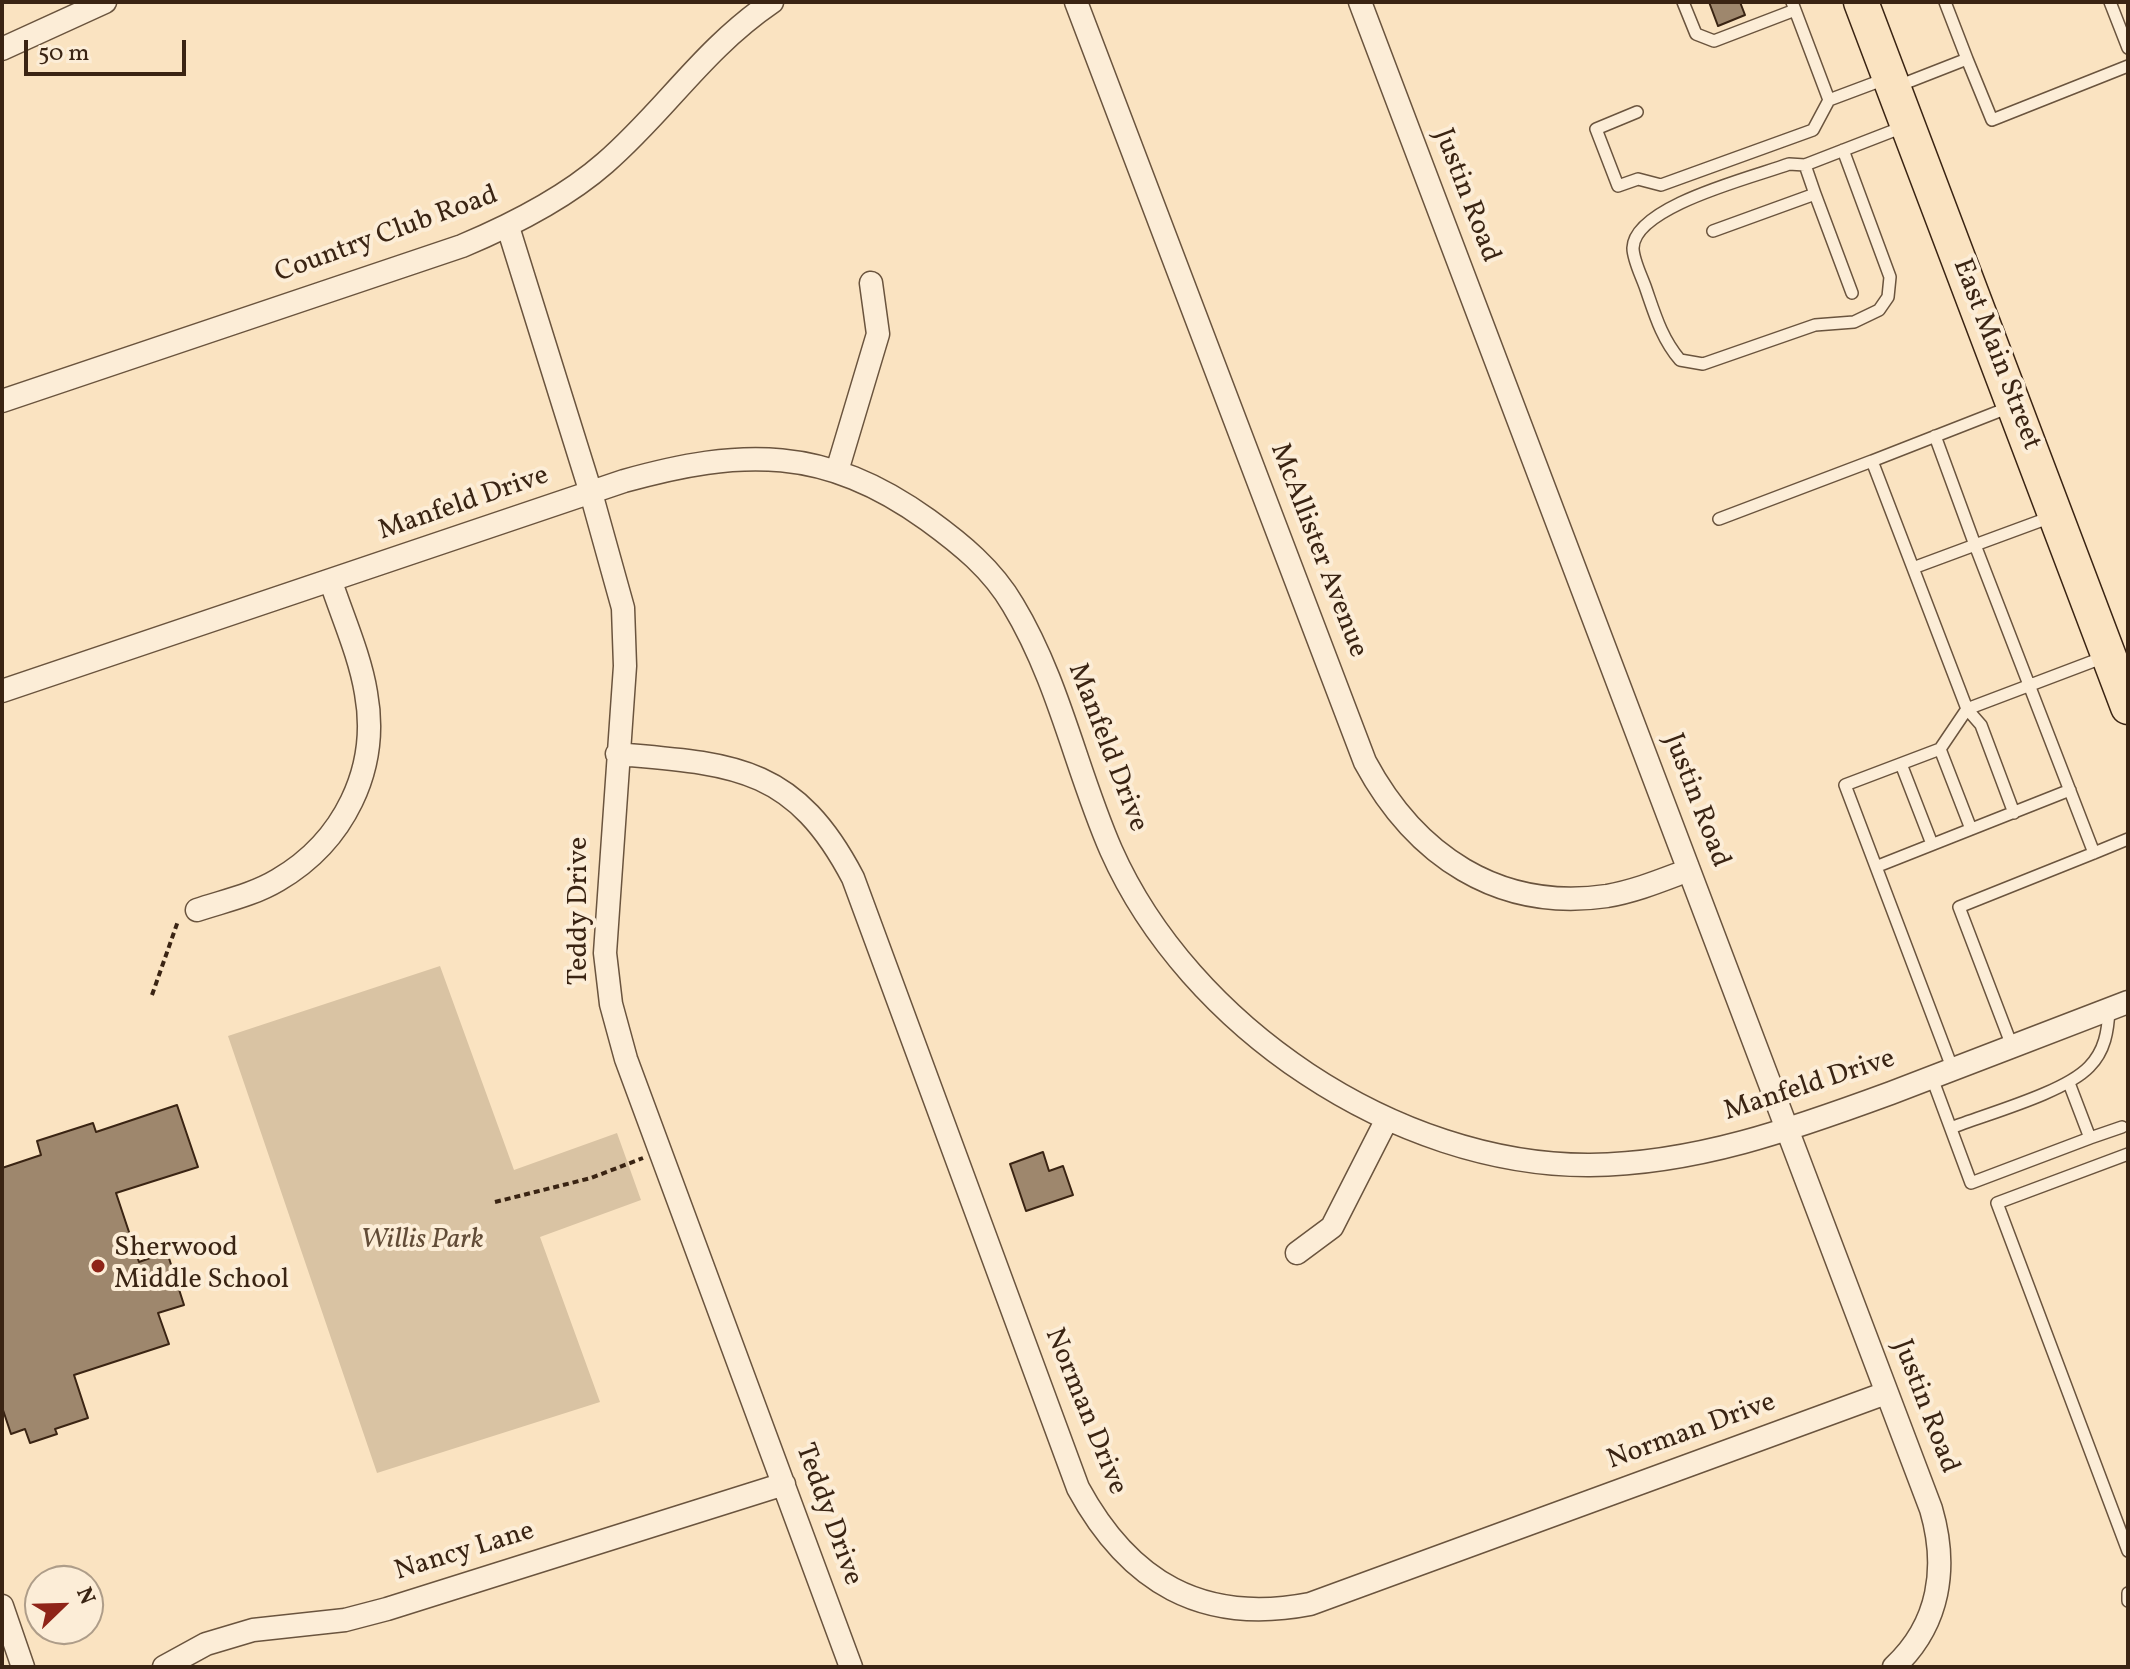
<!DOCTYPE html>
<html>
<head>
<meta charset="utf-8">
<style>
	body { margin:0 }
	#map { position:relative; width:2130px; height:1669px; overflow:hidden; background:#fae3c1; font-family:Vollkorn,serif }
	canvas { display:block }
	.frame { position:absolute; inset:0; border:4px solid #3a2413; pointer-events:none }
	.north { position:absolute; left:24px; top:1565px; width:80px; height:80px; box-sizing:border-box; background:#fcedd7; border:2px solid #ae9d89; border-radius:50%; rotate:67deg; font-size:22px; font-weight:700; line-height:32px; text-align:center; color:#3a2413 }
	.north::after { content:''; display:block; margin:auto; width:28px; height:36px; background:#8f2418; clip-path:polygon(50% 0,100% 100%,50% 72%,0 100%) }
	.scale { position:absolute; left:24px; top:40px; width:162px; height:36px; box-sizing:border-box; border:4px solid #3a2413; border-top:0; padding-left:10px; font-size:24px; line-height:28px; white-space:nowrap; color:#3a2413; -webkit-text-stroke:6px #fcedd7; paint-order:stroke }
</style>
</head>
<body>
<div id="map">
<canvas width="2130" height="1669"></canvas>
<div class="frame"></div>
<div class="north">N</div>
<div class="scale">50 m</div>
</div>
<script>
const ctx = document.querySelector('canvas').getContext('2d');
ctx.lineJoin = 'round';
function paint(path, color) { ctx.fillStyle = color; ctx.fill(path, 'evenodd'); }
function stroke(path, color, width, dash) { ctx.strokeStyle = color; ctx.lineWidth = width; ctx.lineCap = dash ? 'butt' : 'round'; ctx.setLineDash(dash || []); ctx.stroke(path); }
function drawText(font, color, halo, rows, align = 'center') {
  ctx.font = font + ' Vollkorn,serif'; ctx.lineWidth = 8; ctx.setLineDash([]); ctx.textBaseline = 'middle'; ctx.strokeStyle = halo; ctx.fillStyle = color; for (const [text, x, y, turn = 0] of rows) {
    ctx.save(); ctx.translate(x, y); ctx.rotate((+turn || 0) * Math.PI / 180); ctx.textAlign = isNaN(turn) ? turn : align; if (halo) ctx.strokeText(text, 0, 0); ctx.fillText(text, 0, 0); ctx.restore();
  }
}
paint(new Path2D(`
	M 440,966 L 514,1170 L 617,1133 L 641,1200 L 540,1237 L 600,1402 L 377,1473 L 228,1036 Z`), '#d9c3a3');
const building = new Path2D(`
	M 1709,2 L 1740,2 L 1745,15 L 1718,26 Z
	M 177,1105 L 198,1167 L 116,1193 L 139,1262 L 167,1252 L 184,1305 L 158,1313 L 169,1344 L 74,1375 L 88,1418 L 55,1429 L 57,1434 L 30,1443 L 25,1429 L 11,1434 L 2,1407 L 2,1168 L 41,1155 L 37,1141 L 93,1123 L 96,1132 Z
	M 1043,1152 L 1049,1171 L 1063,1166 L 1073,1195 L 1026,1211 L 1010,1164 Z`);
paint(building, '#9e876d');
stroke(building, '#3a2413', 2);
const lane = new Path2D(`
	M 1683,2 L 1696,34 L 1714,41 L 1795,10
	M 1792,2 L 1829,100 L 1885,79
	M 2110,2 L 2128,48
	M 1967,59 L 1992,120 L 2128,66
	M 1898,86 L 1967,59 L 1945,2
	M 1637,112 L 1596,129 L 1618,186 L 1638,179 L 1661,185 L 1813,130 L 1829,100
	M 1805,165 L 1789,164 C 1754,177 1634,206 1633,248 C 1633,260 1642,277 1646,289 C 1655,315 1662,339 1680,360 L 1703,364 L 1815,325 L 1854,322 L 1879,310 L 1888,297 L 1890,277 L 1843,150
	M 1815,194 L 1852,293
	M 1713,231 L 1815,194 L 1805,165 L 1903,127
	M 2010,407 L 1872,461 L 1967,709 L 2107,656
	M 2051,517 L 1975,545 L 2094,853 L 2128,839
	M 1719,519 L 1872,461
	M 1913,568 L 1975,545 L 1935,436
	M 1940,749 L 1971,829
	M 1901,764 L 1932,844
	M 1878,866 L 2070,790
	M 2012,1046 L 1959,907 L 2094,853
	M 1953,1070 L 1845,785 L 1940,749 L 1967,709 L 1981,725 L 2014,813
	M 1932,1078 L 1971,1183 L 2090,1138 L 2069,1083
	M 1951,1128 C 1986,1114 2064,1093 2089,1067 C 2105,1051 2108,1031 2109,1009
	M 2090,1138 L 2122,1127
	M 2128,1154 L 1997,1203 L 2128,1551
	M 2128,1593 L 2128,1601`);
const street = new Path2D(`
	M 1076,2 L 1365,762 C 1415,855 1498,912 1607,896 C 1636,891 1662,880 1689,870
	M 1360,2 L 1931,1509 C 1948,1567 1940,1624 1894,1667
	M 2,49 L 105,2
	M 508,227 L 591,493 L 623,608 L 625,666 L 605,953 L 611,1004 L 626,1059 L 851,1667
	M 2,401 L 462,246 C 512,225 564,199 605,163 C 666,110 702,50 772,2
	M 837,471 L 878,334 L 871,283
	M 2,691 L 624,481 C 742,448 825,446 928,520 C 961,544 992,569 1013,605 C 1059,681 1076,770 1111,850 C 1189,1026 1396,1166 1590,1165 C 1695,1164 1793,1129 1891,1093 C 1970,1063 2049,1032 2128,1002
	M 617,754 C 732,764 794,765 853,878 L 1078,1488 C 1129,1582 1202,1625 1310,1604 L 1886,1393
	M 197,910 C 224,901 253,895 278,880 C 343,842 380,770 366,693 C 360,656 343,618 331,582
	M 1297,1253 L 1332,1227 L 1386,1121
	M 2,1606 L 23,1667
	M 164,1667 L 206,1644 L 253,1630 L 345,1620 L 387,1609 L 784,1484`);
const primary = new Path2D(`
	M 1861,2 L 2128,707`);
stroke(lane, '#6a543e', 14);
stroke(street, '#6a543e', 25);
stroke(primary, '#3a2413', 37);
stroke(new Path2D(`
	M 152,995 L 178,921
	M 495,1202 L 591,1178 L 643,1158`), '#3a2413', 4, [6, 4]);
stroke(lane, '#fcedd7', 11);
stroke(street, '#fcedd7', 22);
stroke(primary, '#fae3c1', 34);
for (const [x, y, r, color] of [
	[98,1266,8,"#8f2418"]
]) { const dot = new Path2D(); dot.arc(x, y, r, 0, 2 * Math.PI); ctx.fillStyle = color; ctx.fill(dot); stroke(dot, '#fcedd7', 3); }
drawText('28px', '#3a2413', '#fcedd7', [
	["Justin Road",1465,196,69],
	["Country Club Road",387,236,-20],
	["East Main Street",1995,355,69],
	["Manfeld Drive",464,505,-19],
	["McAllister Avenue",1317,551,69],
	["Manfeld Drive",1106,748,69],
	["Justin Road",1695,801,69],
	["Teddy Drive",581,911,-90],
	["Manfeld Drive",1810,1087,-18],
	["Justin Road",1924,1407,69],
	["Norman Drive",1084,1412,68],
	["Norman Drive",1692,1433,-20],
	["Teddy Drive",827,1515,70],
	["Nancy Lane",465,1553,-17]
]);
drawText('italic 28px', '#624c37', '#fcedd7', [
	["Willis Park",422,1242]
]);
drawText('28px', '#3a2413', '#fcedd7', [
	["Sherwood",114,1250],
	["Middle School",114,1282]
], 'left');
</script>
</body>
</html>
